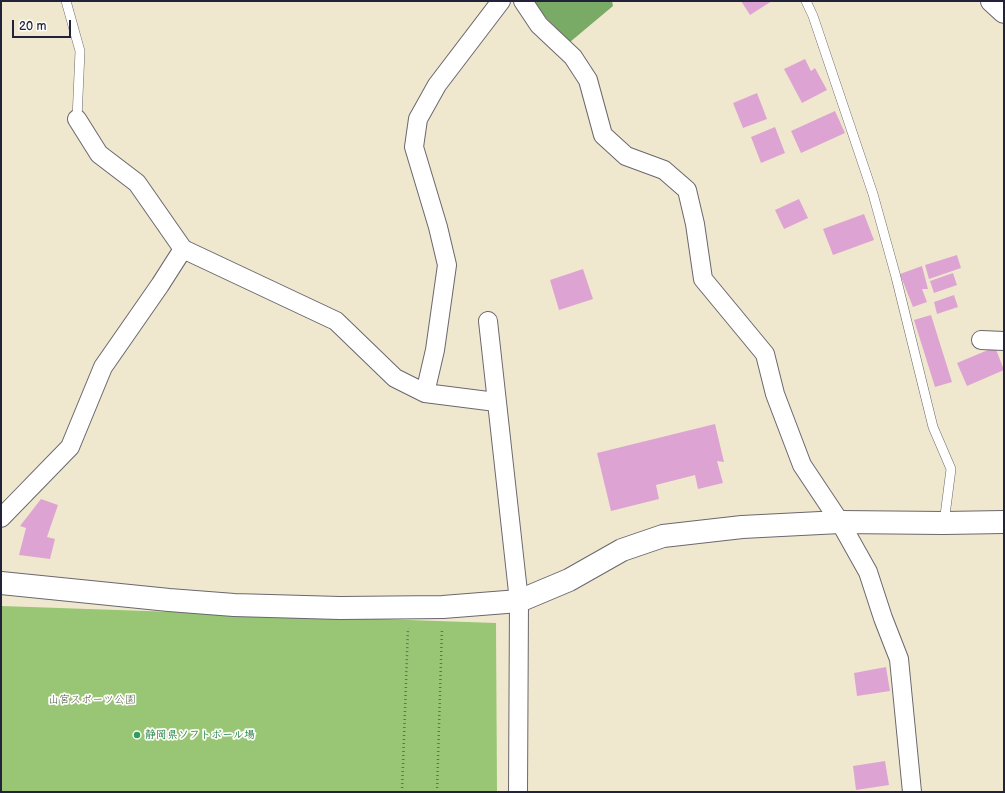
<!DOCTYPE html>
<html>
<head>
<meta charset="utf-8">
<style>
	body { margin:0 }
	#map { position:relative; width:1005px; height:793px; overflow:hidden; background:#f0e8ce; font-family:"Balsamiq Sans",sans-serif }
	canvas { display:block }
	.frame { position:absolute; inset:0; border:2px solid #22223b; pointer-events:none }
	.scale { position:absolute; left:12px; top:20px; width:59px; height:18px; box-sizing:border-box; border:2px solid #22223b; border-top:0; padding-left:5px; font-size:12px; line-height:14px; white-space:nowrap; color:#22223b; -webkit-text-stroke:3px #fdfcf7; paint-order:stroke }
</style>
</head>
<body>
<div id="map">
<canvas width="1005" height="793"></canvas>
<div class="frame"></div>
<div class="scale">20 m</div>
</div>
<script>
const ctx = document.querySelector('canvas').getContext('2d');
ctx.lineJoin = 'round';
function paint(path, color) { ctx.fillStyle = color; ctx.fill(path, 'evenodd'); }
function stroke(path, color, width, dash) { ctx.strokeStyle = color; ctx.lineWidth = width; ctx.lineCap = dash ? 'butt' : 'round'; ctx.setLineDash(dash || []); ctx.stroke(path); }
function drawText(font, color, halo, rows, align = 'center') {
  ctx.font = font + ' "Balsamiq Sans","Klee One",sans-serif'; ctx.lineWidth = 3.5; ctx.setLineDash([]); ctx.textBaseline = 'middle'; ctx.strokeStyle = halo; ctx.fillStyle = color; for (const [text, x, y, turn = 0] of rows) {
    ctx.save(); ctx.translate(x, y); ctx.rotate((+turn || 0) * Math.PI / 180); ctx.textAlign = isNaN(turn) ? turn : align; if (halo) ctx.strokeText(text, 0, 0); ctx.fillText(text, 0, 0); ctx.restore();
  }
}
paint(new Path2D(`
	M 1,606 L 496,623 L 497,792 L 1,792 Z`), '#98c675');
paint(new Path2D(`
	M 533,1 L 612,1 L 613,6 L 570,42 L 544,16 Z`), '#7aab66');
paint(new Path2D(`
	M 741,1 L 772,1 L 750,15 Z
	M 805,59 L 811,71 L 815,68 L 827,90 L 802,103 L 784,69 Z
	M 757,93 L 767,119 L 743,128 L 733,103 Z
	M 835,111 L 845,133 L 801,153 L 791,131 Z
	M 775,127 L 785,153 L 761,163 L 751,137 Z
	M 799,199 L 808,218 L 784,229 L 775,210 Z
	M 864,214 L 874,240 L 833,255 L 823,229 Z
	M 957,255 L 961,268 L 929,279 L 925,265 Z
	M 922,266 L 928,289 L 922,289 L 927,302 L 913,307 L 900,274 Z
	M 583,269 L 593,299 L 559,310 L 550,280 Z
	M 953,273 L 957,285 L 934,293 L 930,281 Z
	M 954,295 L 958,307 L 937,314 L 934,302 Z
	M 931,315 L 952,382 L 935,387 L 914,320 Z
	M 995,347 L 1004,370 L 967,386 L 957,363 Z
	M 715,424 L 724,462 L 717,461 L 723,483 L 698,489 L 695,475 L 656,485 L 659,499 L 611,511 L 597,453 Z
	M 41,499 L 58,505 L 47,537 L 55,539 L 50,559 L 19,555 L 26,528 L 20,526 Z
	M 886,667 L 890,691 L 857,696 L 854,673 Z
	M 885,761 L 889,785 L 856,790 L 853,766 Z`), '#dda4d3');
const service = new Path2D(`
	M 66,1 L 80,51 L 77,119
	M 806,1 L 813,16 L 873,194 L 896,277 L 933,427 L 951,469 L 944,523`);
const minor = new Path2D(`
	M 523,1 L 539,25 L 573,57 L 588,80 L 603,135 L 626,156 L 664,170 L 687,190 L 695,224 L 703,279 L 765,354 L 775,394 L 802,465 L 840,522 L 868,572 L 883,618 L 899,659 L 912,792
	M 77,119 L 99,154 L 137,183 L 183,249
	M 488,321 L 519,601 L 518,792
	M 981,340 L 1004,341
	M 425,393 L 435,350 L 447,265 L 438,227 L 414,147 L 418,119 L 437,85 L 501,1
	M 1,518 L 70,447 L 103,367 L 160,285 L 183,249 L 336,321 L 395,378 L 425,393 L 496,402`);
const tertiary = new Path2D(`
	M 992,1 L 1004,12
	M 1,583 L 169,600 L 234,605 L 340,608 L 443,607 L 519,601 L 569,580 L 622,550 L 663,536 L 742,527 L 840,522 L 944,523 L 1004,522`);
stroke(service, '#6a676e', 10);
stroke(minor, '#6a676e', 20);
stroke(tertiary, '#6a676e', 24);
stroke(new Path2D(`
	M 402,792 L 408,628
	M 437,792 L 442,628`), '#6a676e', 2.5, [1, 3]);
stroke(service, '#fff', 9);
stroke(minor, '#fff', 18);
stroke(tertiary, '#fff', 22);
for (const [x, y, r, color] of [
	[137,735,4,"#2e9e5b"]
]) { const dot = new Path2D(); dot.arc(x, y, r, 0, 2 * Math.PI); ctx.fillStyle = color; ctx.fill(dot); stroke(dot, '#fdfcf7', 1.5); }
drawText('11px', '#4b5b4f', '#fdfcf7', [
	["山宮スポーツ公園",92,700]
]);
drawText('bold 11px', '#27864d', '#fdfcf7', [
	["静岡県ソフトボール場",145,735]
], 'left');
</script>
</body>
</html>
